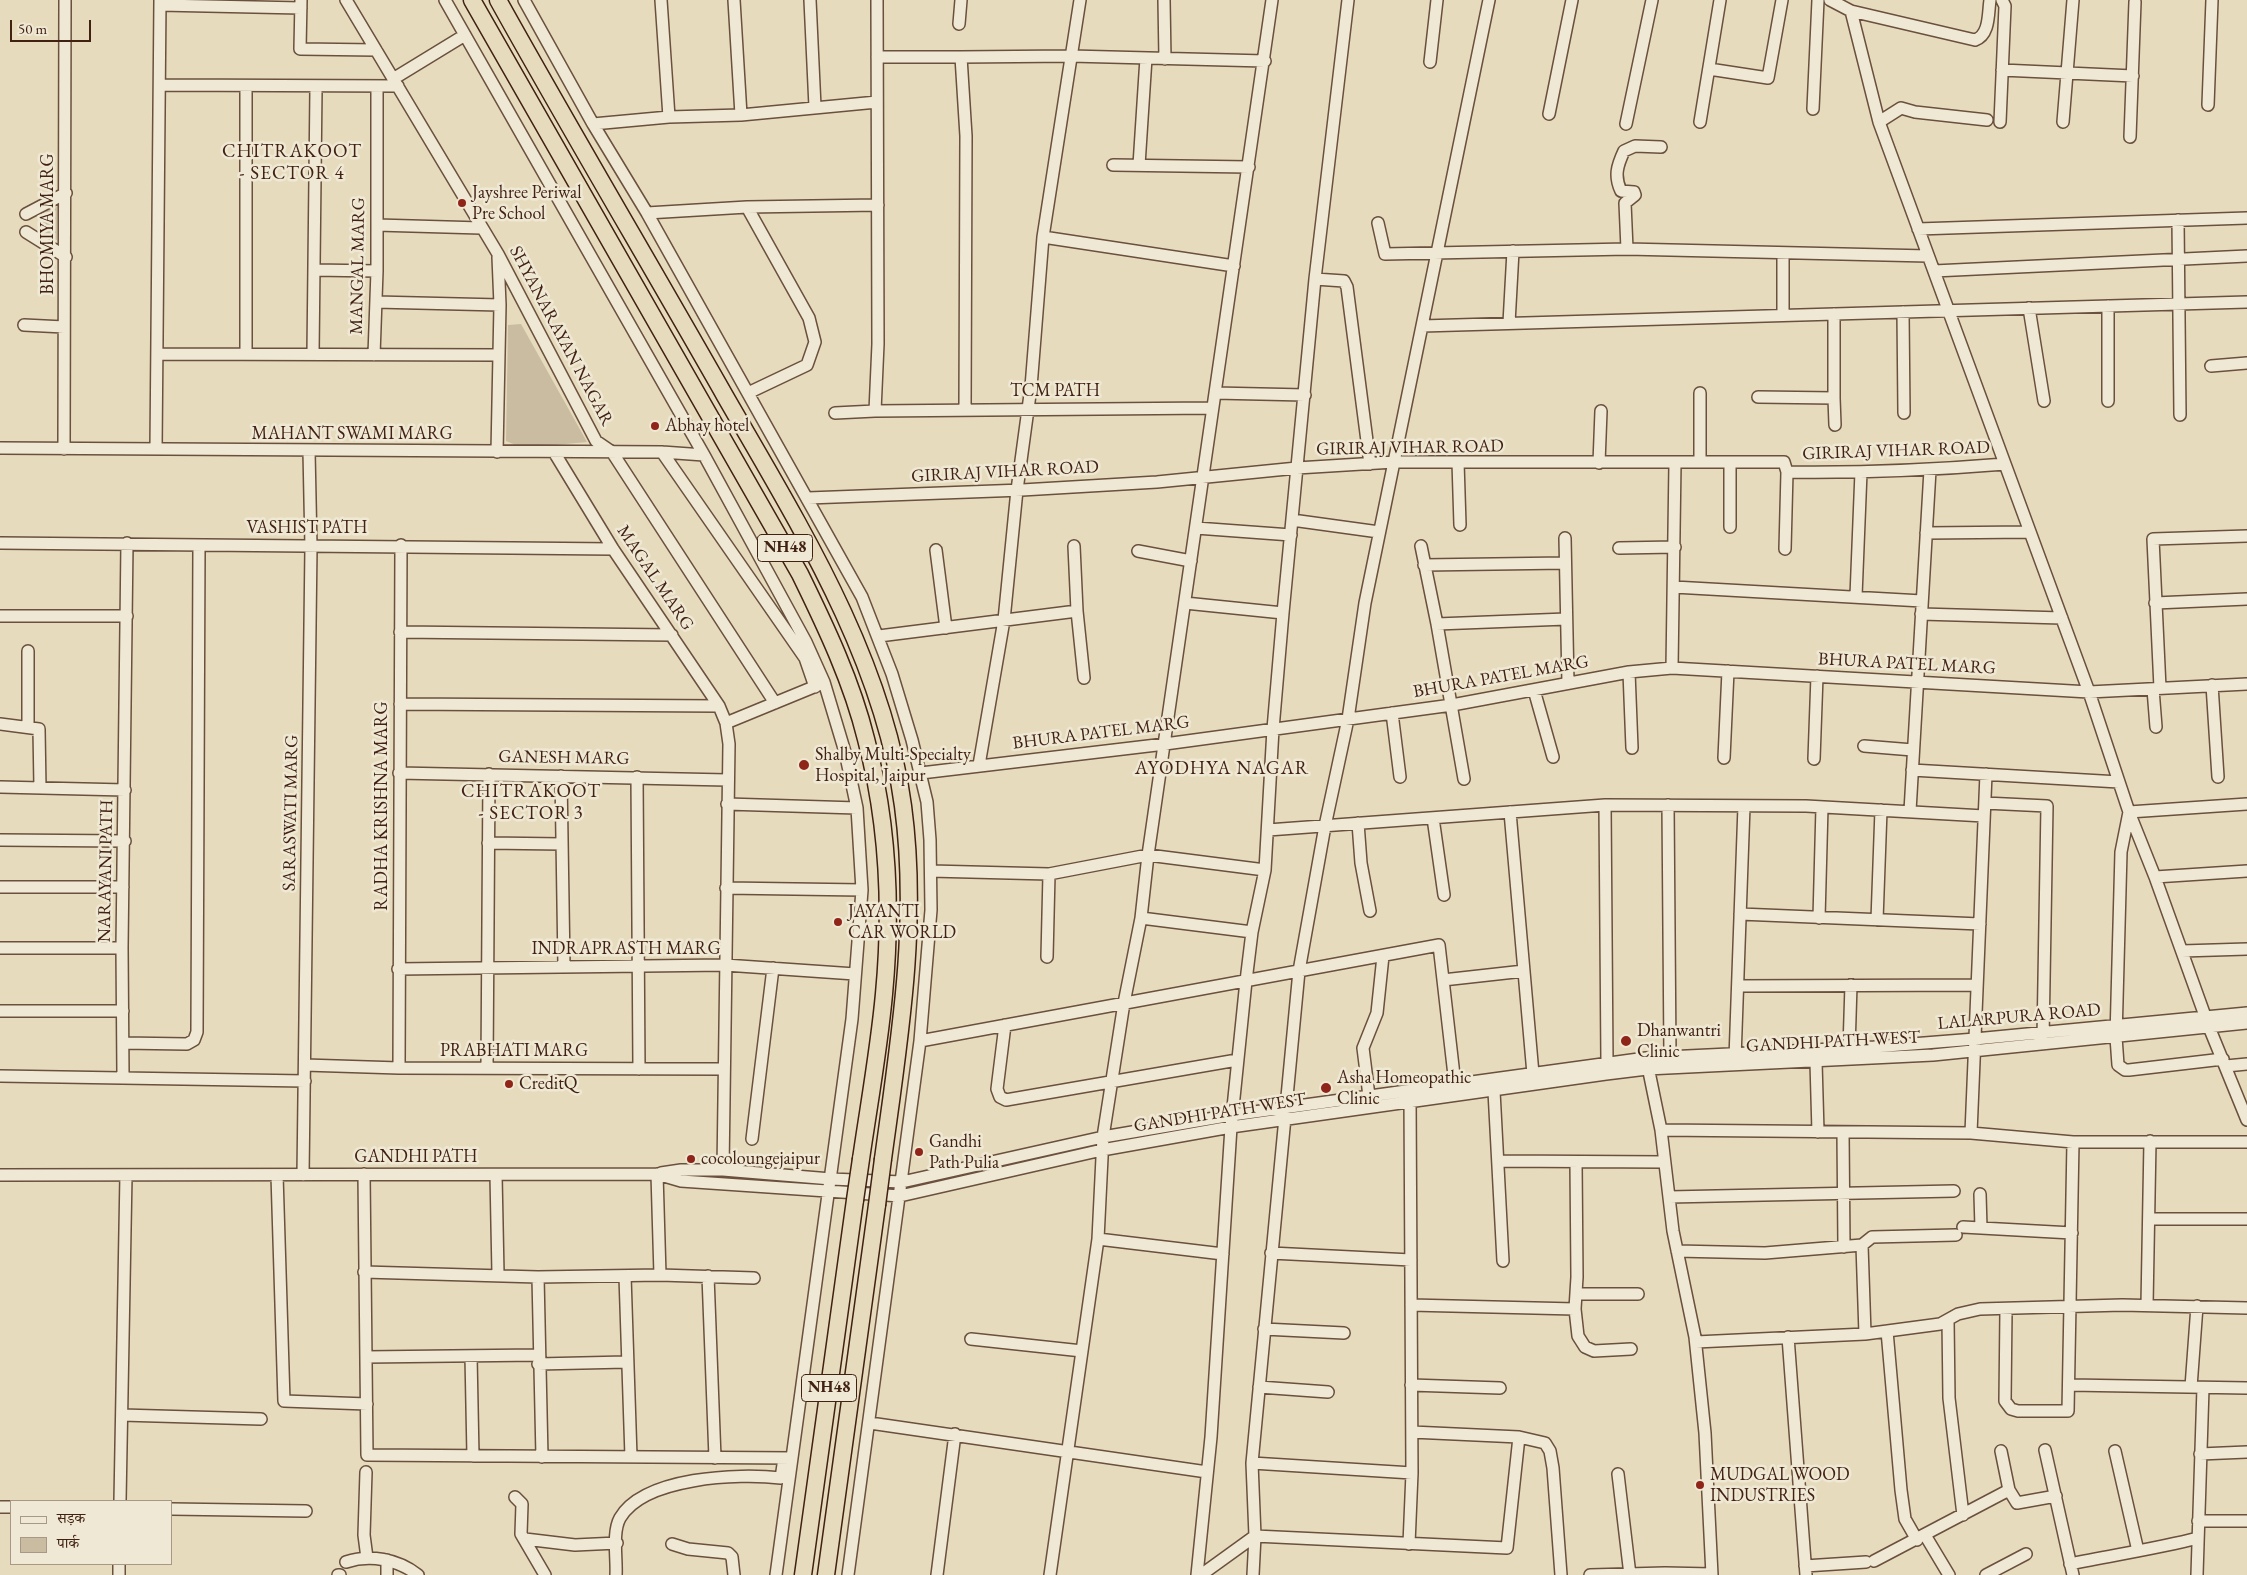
<!DOCTYPE html>
<html>
<head>
<meta charset="utf-8">
<style>
	body { margin:0 }
	#map { position:relative; width:2247px; height:1575px; overflow:hidden; background:#e6dcbd; font-family:"EB Garamond","Noto Serif Devanagari",serif }
	canvas { display:block }
	.legend { position:absolute; left:10px; top:1500px; width:162px; height:65px; box-sizing:border-box; background:#efe8d4; border:1px solid #a99886; margin:0; padding:6px 9px; list-style:none; font-size:15px; color:#412112 }
	.legend li { display:flex; align-items:center; gap:10px; height:25px }
	.legend b { width:25px; border:1px solid #a99886 }
	.scale { position:absolute; left:10px; top:20px; width:81px; height:22px; box-sizing:border-box; border:2px solid #412112; border-top:0; padding-left:6px; font-size:15px; line-height:18px; white-space:nowrap; color:#412112; -webkit-text-stroke:4px #efe8d4; paint-order:stroke }
</style>
</head>
<body>
<div id="map">
<canvas width="2247" height="1575"></canvas>
<ul class="legend">
<li><b style="height:6px;background:#efe8d4"></b>सड़क</li>
<li><b style="height:14px;background:#cabca0"></b>पार्क</li>
</ul>
<div class="scale">50 m</div>
</div>
<script>
const ctx = document.querySelector('canvas').getContext('2d');
ctx.lineJoin = 'round';
function paint(path, color) { ctx.fillStyle = color; ctx.fill(path, 'evenodd'); }
function stroke(path, color, width, dash) { ctx.strokeStyle = color; ctx.lineWidth = width; ctx.lineCap = dash ? 'butt' : 'round'; ctx.setLineDash(dash || []); ctx.stroke(path); }
function drawText(font, color, halo, rows, align = 'center') {
  ctx.font = font + ' "EB Garamond",serif'; ctx.lineWidth = 5; ctx.setLineDash([]); ctx.textBaseline = 'middle'; ctx.strokeStyle = halo; ctx.fillStyle = color; for (const [text, x, y, turn = 0] of rows) {
    ctx.save(); ctx.translate(x, y); ctx.rotate((+turn || 0) * Math.PI / 180); ctx.textAlign = isNaN(turn) ? turn : align; if (halo) ctx.strokeText(text, 0, 0); ctx.fillText(text, 0, 0); ctx.restore();
  }
}
paint(new Path2D(`
	M 58,206 L 57,240 L 45,236 L 40,223 L 47,210 Z
	M 521,324 L 587,442 L 523,448 L 506,441 L 508,325 Z`), '#cabca0');
const minor = new Path2D(`
	M 301,0 L 300,49 L 376,50
	M 346,0 L 498,254 L 596,441 L 612,452 L 775,703
	M 445,0 L 704,455 L 806,642 L 824,682 L 845,752 L 857,808 L 862,890 L 852,1019 L 776,1575
	M 524,0 L 593,124 L 647,213 L 862,597 L 892,674 L 912,740 L 927,802 L 930,840 L 931,910 L 920,1041 L 848,1575
	M 661,0 L 669,117
	M 734,0 L 741,115
	M 810,0 L 815,107
	M 877,0 L 878,344 L 875,411 L 1212,408
	M 1164,0 L 1165,59
	M 1830,0 L 1851,11 L 1975,40 C 1990,35 1988,13 1990,0
	M 160,5 L 301,8
	M 1851,11 L 1879,122 L 1901,108 L 1915,112 L 1987,120
	M 959,24 L 961,0
	M 877,57 L 961,57
	M 1430,62 L 1437,0
	M 1709,69 L 1768,78 L 1782,0
	M 2002,70 L 2133,76
	M 393,79 L 465,35
	M 160,85 L 398,86
	M 2208,105 L 2212,0
	M 1813,109 L 1818,0
	M 1549,114 L 1572,0
	M 1700,122 L 1720,0
	M 1879,122 L 2089,692 L 2129,812 L 2155,877 L 2209,1027 L 2247,1120
	M 2000,122 L 2005,6 L 2002,0
	M 2063,122 L 2073,0
	M 593,124 L 669,117 L 741,115 L 877,102
	M 1626,124 L 1652,0
	M 2130,137 L 2135,2
	M 1113,165 L 1249,167
	M 1139,165 L 1146,58
	M 747,207 L 809,318 L 815,342 L 807,365 L 748,393
	M 647,213 L 747,207 L 878,205
	M 26,214 L 66,193
	M 2178,220 L 2180,415
	M 1378,223 L 1385,254 L 1627,249 L 1928,256
	M 377,225 L 481,228
	M 1918,229 L 2247,218
	M 26,232 L 66,257
	M 1043,237 L 1234,266
	M 1627,249 L 1625,203 L 1635,195 L 1634,192 L 1621,191 C 1614,176 1617,166 1624,151 L 1635,146 L 1661,147
	M 314,270 L 377,271
	M 1934,271 L 2247,256
	M 1315,279 L 1344,281 L 1347,287 L 1370,464
	M 376,302 L 500,305
	M 2029,308 L 2044,401
	M 1903,312 L 1904,413
	M 1783,315 L 1783,253
	M 1509,323 L 1513,251
	M 24,325 L 64,327
	M 1422,326 L 2247,302
	M 158,354 L 499,355
	M 246,354 L 246,86
	M 313,354 L 316,88
	M 374,355 L 377,271 L 377,87
	M 2211,366 L 2247,363
	M 1215,393 L 1305,395
	M 1758,397 L 1834,398 L 1834,314
	M 1834,398 L 1835,425
	M 2108,401 L 2108,306
	M 965,409 L 966,136 L 961,57 L 1071,56 L 1265,61
	M 835,413 L 875,411
	M 0,448 L 662,452 L 704,455
	M 64,449 L 65,0
	M 156,449 L 160,0
	M 497,452 L 500,305 L 498,257
	M 554,452 L 613,549 L 719,706 L 726,723 L 729,744 L 723,1170
	M 662,452 L 805,658 L 815,687
	M 1458,462 L 1460,525
	M 1700,462 L 1700,393
	M 1599,463 L 1601,411
	M 808,498 L 1022,490 L 1157,482 L 1297,468 L 1394,462 L 1784,462 L 1787,472 C 1860,473 1932,470 2005,464
	M 1292,520 L 1379,532
	M 1730,527 L 1730,462
	M 1196,528 L 1291,535
	M 1926,533 L 2030,532
	M 1565,538 L 1568,683
	M 0,543 L 613,549
	M 1074,546 L 1077,611 L 1084,678
	M 1421,546 L 1437,624 L 1464,779
	M 1619,548 L 1675,547
	M 1785,549 L 1787,472
	M 936,550 L 946,628
	M 1138,551 L 1191,561
	M 1424,565 L 1565,563
	M 1674,587 L 1922,601
	M 1856,596 L 1861,472
	M 1185,603 L 1283,613
	M 2155,603 L 2247,599
	M 1921,614 L 2062,618
	M 0,616 L 127,616
	M 1437,624 L 1566,619
	M 400,632 L 672,635
	M 879,636 L 1077,611
	M 28,651 L 28,726
	M 1672,668 L 1675,463
	M 1629,672 L 1632,748
	M 2212,685 L 2218,777
	M 2160,688 L 2153,539 L 2247,536
	M 2153,689 L 2156,727
	M 1534,690 L 1553,757
	M 400,704 L 719,706
	M 1392,713 L 1400,777
	M 726,723 L 821,684
	M 0,724 L 39,729 L 40,788
	M 1864,746 L 1913,750
	M 1724,758 L 1728,671
	M 1814,759 L 1817,676
	M 979,765 L 1004,620 L 1017,490 L 1031,387 L 1043,237 L 1080,0
	M 1912,770 L 2119,782
	M 399,773 L 727,780
	M 921,773 L 1165,744 L 1452,705 L 1629,672 L 1672,668 L 2089,692 L 2247,684
	M 561,776 L 564,966
	M 637,777 L 639,1069
	M 0,787 L 125,790
	M 1985,803 L 2047,806 L 2043,1038
	M 727,804 L 857,808
	M 1605,805 L 1607,1063
	M 1668,805 L 1670,1056
	M 1910,811 L 1930,470
	M 1510,812 L 1533,1074
	M 1433,818 L 1444,895
	M 1358,823 L 1361,863 L 1370,911
	M 1268,830 L 1605,805 L 1806,806 L 1984,816
	M 0,840 L 125,841
	M 488,843 L 562,844
	M 931,871 L 1049,874 L 1148,855 L 1265,870
	M 2155,877 L 2247,871
	M 0,887 L 123,887
	M 726,888 L 862,890
	M 1740,914 L 1980,924
	M 1141,918 L 1252,932
	M 1819,918 L 1822,807
	M 1877,920 L 1881,810
	M 0,948 L 122,948
	M 2182,951 L 2247,949
	M 1047,957 L 1049,874
	M 398,969 L 725,965 L 855,974
	M 1443,980 L 1524,971
	M 1738,986 L 1977,985
	M 0,1011 L 123,1011
	M 1005,1025 L 997,1089 L 1000,1097 L 1006,1100 L 1237,1060
	M 920,1041 L 1439,945 L 1455,1084
	M 123,1043 L 187,1044 L 194,1040 L 197,1032 L 199,545
	M 1849,1048 L 1851,985
	M 1735,1058 L 1744,806
	M 2223,1059 L 2129,1070 L 2125,1070 L 2118,1065 L 2116,1037 L 2121,852 L 2129,812 L 2247,804
	M 1647,1062 L 1661,1130 L 1673,1231 L 1695,1337 L 1705,1433 L 1712,1575
	M 1816,1062 L 1818,1132
	M 305,1065 L 399,1068 L 723,1069
	M 2226,1066 L 2247,1064
	M 399,1068 L 401,545
	M 487,1068 L 489,774
	M 0,1076 L 305,1081
	M 123,1076 L 122,948 L 127,543
	M 1494,1091 L 1503,1261
	M 1369,1096 L 1363,1048 L 1377,1013 L 1383,956
	M 1661,1130 L 1971,1133 L 2073,1142 L 2247,1142
	M 1843,1132 L 1844,1247
	M 1971,1133 L 1986,774
	M 752,1139 L 773,968
	M 1499,1161 L 1664,1162
	M 1576,1162 L 1577,1277 L 1575,1309 L 1578,1336 L 1585,1347 L 1594,1351 L 1631,1349
	M 661,1173 L 681,1170 L 723,1170 L 831,1179 L 902,1182 L 1103,1137 L 1232,1115 L 1646,1058 L 1874,1047 L 1975,1039 L 2247,1013
	M 364,1174 L 367,1455 L 792,1458
	M 657,1174 L 660,1275
	M 0,1175 L 657,1174 L 681,1181 L 900,1196 L 1102,1150 L 1231,1127 L 1606,1074 L 1647,1069 L 1933,1055 L 2247,1023
	M 277,1175 L 284,1401 L 367,1404
	M 303,1175 L 311,547 L 309,451
	M 496,1175 L 498,1274
	M 1980,1194 L 1981,1228 L 2072,1233
	M 1669,1197 L 1954,1191
	M 2149,1219 L 2247,1219
	M 1963,1227 L 1981,1228
	M 1098,1239 L 1223,1254
	M 1677,1251 L 1765,1253 L 1862,1245
	M 1271,1253 L 1411,1260
	M 364,1272 L 538,1277 L 660,1275 L 754,1278
	M 625,1276 L 631,1457
	M 708,1276 L 715,1458
	M 538,1277 L 542,1457
	M 1576,1294 L 1638,1294
	M 1411,1305 L 1575,1309
	M 2147,1305 L 2150,1141
	M 2006,1310 L 2005,1401 L 2011,1409 L 2018,1411 L 2068,1411 L 2073,1142
	M 1948,1320 L 1949,1398 L 1963,1515
	M 1264,1329 L 1344,1333
	M 1887,1331 L 1901,1490 L 1905,1519 L 1917,1540
	M 1865,1334 L 1862,1245 L 1872,1237 L 1956,1235
	M 1788,1337 L 1806,1575
	M 971,1339 L 1082,1351
	M 1696,1342 L 1865,1334 L 1940,1324 L 1958,1314 L 1980,1309 L 2122,1305 L 2247,1308
	M 471,1356 L 473,1456
	M 366,1357 L 538,1355
	M 538,1364 L 626,1362
	M 1411,1385 L 1500,1388
	M 2070,1385 L 2247,1388
	M 1259,1387 L 1328,1392
	M 2191,1387 L 2197,1306
	M 122,1415 L 261,1419
	M 870,1423 L 1207,1472
	M 1412,1432 L 1519,1437 L 1545,1443 L 1550,1451 L 1553,1468 L 1561,1575
	M 2045,1450 L 2073,1575
	M 2001,1451 L 2009,1490 L 2017,1503 L 2056,1496
	M 2115,1451 L 2138,1551
	M 2200,1454 L 2247,1452
	M 1252,1463 L 1412,1473
	M 366,1472 L 364,1535 L 367,1558
	M 1618,1474 L 1630,1575
	M 515,1497 L 522,1504 L 521,1534 L 545,1575
	M 120,1501 L 126,1175
	M 0,1507 L 11,1507
	M 171,1509 L 306,1511
	M 2198,1521 L 2247,1521
	M 1925,1535 L 1949,1575
	M 525,1539 L 575,1545 L 617,1543
	M 672,1544 L 688,1549 L 728,1553 L 732,1557 L 734,1575
	M 1409,1544 L 1412,1473 L 1410,1096
	M 1874,1561 L 2009,1490
	M 346,1562 C 370,1554 397,1559 418,1575
	M 2070,1564 C 2113,1555 2155,1549 2198,1538
	M 1805,1566 L 1866,1562
	M 119,1575 L 119,1564
	M 338,1575 L 340,1575
	M 387,1575 L 387,1560
	M 616,1575 C 617,1559 612,1532 620,1518 C 644,1477 738,1473 781,1478 L 784,1458
	M 937,1575 L 955,1434
	M 1050,1575 L 1098,1239 L 1103,1137 L 1124,1003 L 1141,918 L 1148,855 L 1272,0
	M 1197,1575 L 1211,1437 L 1231,1127 L 1246,981 L 1252,932 L 1265,870 L 1273,729 L 1283,613 L 1315,279 L 1348,0
	M 1201,1575 L 1255,1536 L 1507,1548 L 1519,1437
	M 1253,1575 L 1255,1536 L 1252,1463 L 1299,971 L 1325,826 L 1348,719 L 1365,603 L 1489,0
	M 1590,1575 L 1665,1573 L 1712,1574
	M 1986,1575 L 2026,1554
	M 2197,1575 L 2203,1388`);
const highway = new Path2D(`
	M 472,0 L 800,574 C 826,627 852,682 866,739 C 888,822 892,909 884,994 C 879,1049 869,1104 861,1159
	M 498,0 C 572,133 650,264 725,396 C 798,523 883,657 903,806 C 919,924 899,1042 883,1159
	M 803,1575 L 855,1200
	M 826,1575 L 877,1205`);
stroke(minor, '#6a503d', 14);
stroke(highway, '#412112', 19);
stroke(minor, '#efe8d4', 11);
stroke(highway, '#e6dcbd', 16);
const highwayBridge = new Path2D(`
	M 855,1200 L 861,1159
	M 877,1205 L 883,1159`);
stroke(highwayBridge, '#412112', 19, []);
stroke(highwayBridge, '#e6dcbd', 16);
for (const [x, y, r, color] of [
	[462,203,5,"#8f2418"],
	[655,426,5,"#8f2418"],
	[804,765,6,"#8f2418"],
	[838,922,5,"#8f2418"],
	[1626,1041,6,"#8f2418"],
	[509,1084,5,"#8f2418"],
	[1326,1088,6,"#8f2418"],
	[919,1152,5,"#8f2418"],
	[691,1159,5,"#8f2418"],
	[1700,1485,5,"#8f2418"]
]) { const dot = new Path2D(); dot.arc(x, y, r, 0, 2 * Math.PI); ctx.fillStyle = color; ctx.fill(dot); stroke(dot, '#efe8d4', 2); }
for (const [x, y, w] of [
	[785,548,55],
	[829,1388,55]
]) { const box = new Path2D(); box.roundRect(x - w / 2, y - 13.5, w, 27, 4); ctx.fillStyle = '#efe8d4'; ctx.fill(box); stroke(box, '#412112', 1); }
drawText('bold 16px', '#412112', null, [
	["NH48",785,548],
	["NH48",829,1388]
]);
drawText('18px', '#412112', '#efe8d4', [
	["Jayshree Periwal",472,193],
	["Pre School",472,214],
	["Abhay hotel",665,426],
	["Shalby Multi-Specialty",815,755],
	["Hospital, Jaipur",815,776],
	["JAYANTI",848,912],
	["CAR WORLD",848,933],
	["Dhanwantri",1637,1031],
	["Clinic",1637,1052],
	["Asha Homeopathic",1337,1078],
	["Clinic",1337,1099],
	["CreditQ",519,1084],
	["Gandhi",929,1142],
	["Path Pulia",929,1163],
	["cocoloungejaipur",701,1159],
	["MUDGAL WOOD",1710,1475],
	["INDUSTRIES",1710,1496]
], 'left');
drawText('18px', '#412112', '#efe8d4', [
	["BHOMIYA MARG",48,224,-90],
	["MANGAL MARG",358,266,-89],
	["SHYANARAYAN NAGAR",561,336,62],
	["TCM PATH",1055,391],
	["MAHANT SWAMI MARG",352,434],
	["GIRIRAJ VIHAR ROAD",1410,448,-1],
	["GIRIRAJ VIHAR ROAD",1896,451,-2],
	["GIRIRAJ VIHAR ROAD",1005,472,-3],
	["VASHIST PATH",307,528],
	["MAGAL MARG",655,578,56],
	["BHURA PATEL MARG",1907,664,3],
	["BHURA PATEL MARG",1501,677,-10],
	["BHURA PATEL MARG",1101,733,-7],
	["GANESH MARG",564,758,1],
	["RADHA KRISHNA MARG",382,806,-90],
	["SARASWATI MARG",291,813,-89],
	["NARAYANI PATH",106,871,-89],
	["INDRAPRASTH MARG",626,949],
	["LALARPURA ROAD",2019,1017,-5],
	["GANDHI PATH WEST",1833,1042,-3],
	["PRABHATI MARG",514,1051],
	["GANDHI PATH WEST",1220,1113,-9],
	["GANDHI PATH",416,1157]
]);
ctx.letterSpacing = '1px';
drawText('19px', '#412112', '#efe8d4', [
	["CHITRAKOOT",292,152],
	["- SECTOR 4",292,174],
	["AYODHYA NAGAR",1222,769],
	["CHITRAKOOT",531,792],
	["- SECTOR 3",531,814]
]);
ctx.letterSpacing = '0px';
</script>
</body>
</html>
